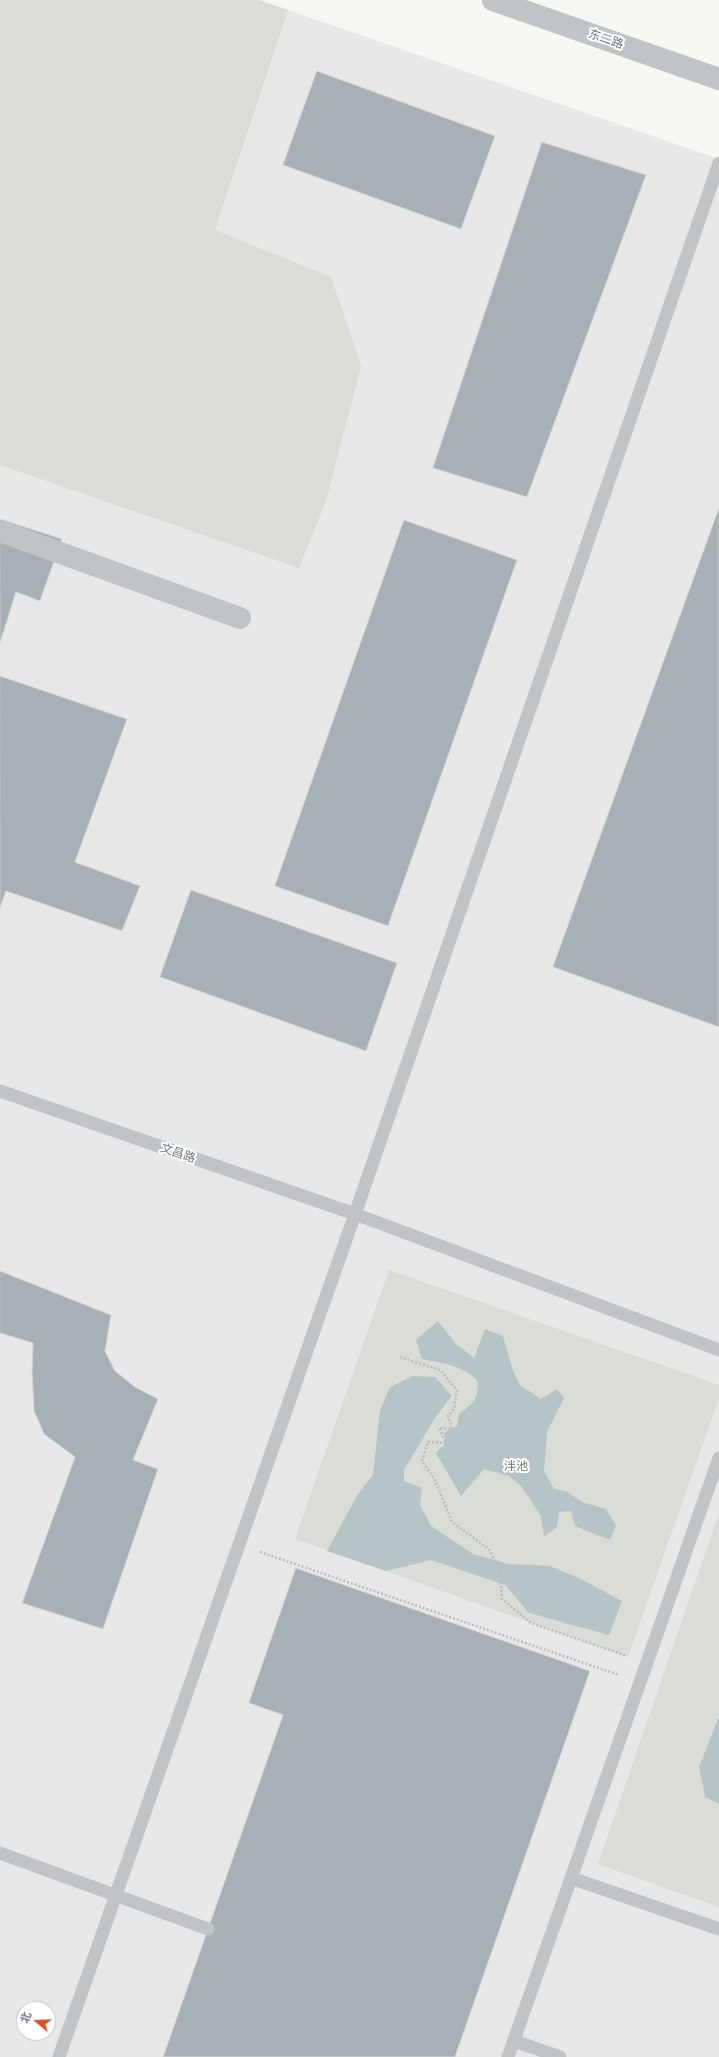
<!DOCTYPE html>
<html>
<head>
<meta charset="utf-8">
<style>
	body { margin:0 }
	#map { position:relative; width:719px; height:2057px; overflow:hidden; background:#f7f7f4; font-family:Commissioner,"Noto Sans SC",sans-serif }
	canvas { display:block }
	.north { position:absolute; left:16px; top:2001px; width:40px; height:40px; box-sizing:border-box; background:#fff; border:1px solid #c2c9cd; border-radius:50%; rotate:289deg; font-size:11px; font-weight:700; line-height:16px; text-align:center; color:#677983 }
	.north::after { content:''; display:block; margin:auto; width:14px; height:18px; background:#da4e30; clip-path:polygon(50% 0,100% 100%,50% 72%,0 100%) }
</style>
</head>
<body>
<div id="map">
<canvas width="719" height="2057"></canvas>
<div class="north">北</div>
</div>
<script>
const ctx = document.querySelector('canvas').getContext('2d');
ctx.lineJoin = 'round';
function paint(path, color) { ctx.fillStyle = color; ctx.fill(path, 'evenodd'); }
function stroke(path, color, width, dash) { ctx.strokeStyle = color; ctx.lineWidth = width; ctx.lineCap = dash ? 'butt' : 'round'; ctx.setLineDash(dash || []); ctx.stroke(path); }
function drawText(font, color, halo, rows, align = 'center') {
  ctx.font = font + ' Commissioner,"Noto Sans SC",sans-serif'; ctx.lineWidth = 4; ctx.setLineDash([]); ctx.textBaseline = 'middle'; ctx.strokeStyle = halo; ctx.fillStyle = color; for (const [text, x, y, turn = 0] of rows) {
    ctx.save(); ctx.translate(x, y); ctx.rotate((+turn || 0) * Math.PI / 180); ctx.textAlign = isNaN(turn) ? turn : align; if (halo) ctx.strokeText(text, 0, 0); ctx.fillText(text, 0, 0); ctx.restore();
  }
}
paint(new Path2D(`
	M 0,0 L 259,0 L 719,159 L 719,2057 L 0,2057 ZM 24,2009 L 48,2009 L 48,2033 L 24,2033 Z`), '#e7e8e7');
paint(new Path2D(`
	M 0,0 L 259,0 L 288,10 L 215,230 L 331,277 L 361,366 L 326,501 L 299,568 L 0,465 Z
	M 389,1270 L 719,1385 L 719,1398 L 628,1657 L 295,1539 Z
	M 719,1513 L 719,1719 L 699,1768 L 705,1797 L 719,1804 L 719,1907 L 598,1864 Z`), '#d9ddd5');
paint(new Path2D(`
	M 438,1321 L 455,1343 L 474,1358 L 485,1329 L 503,1336 L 513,1371 L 520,1385 L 541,1399 L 557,1389 L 564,1398 L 547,1432 L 544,1471 L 554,1489 L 566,1491 L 582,1502 L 606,1509 L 616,1526 L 610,1540 L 575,1526 L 571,1511 L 559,1512 L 557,1527 L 544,1537 L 541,1516 L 521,1486 L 509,1476 L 484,1469 L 461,1496 L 436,1453 L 446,1443 L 444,1433 L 457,1426 L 459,1414 C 474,1403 477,1401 478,1382 C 464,1365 442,1363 422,1359 L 416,1340 Z
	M 413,1376 L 435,1377 L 452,1396 L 435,1418 L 404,1470 L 404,1481 L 422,1488 L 420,1505 L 431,1526 L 473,1554 L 509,1564 L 550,1566 L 583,1580 L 622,1601 L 609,1635 L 529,1613 L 505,1585 L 431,1560 L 386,1571 L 327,1551 L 358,1494 L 373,1475 L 380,1410 L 390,1387 Z
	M 718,1719 L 719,1719 L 719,1804 L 705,1797 L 699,1767 Z`), '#b7c4c7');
const building = new Path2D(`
	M 317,71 L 495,136 L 461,229 L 283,165 Z
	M 542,142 L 646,175 L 527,497 L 433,468 Z
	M 719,508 L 719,1027 L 553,967 Z
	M 0,519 L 62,539 L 40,601 L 16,592 L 0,643 Z
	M 404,520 L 517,560 L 388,926 L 275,886 Z
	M 0,676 L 127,719 L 75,862 L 140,886 L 122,931 L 6,891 L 0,908 Z
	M 191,890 L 397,963 L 366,1051 L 160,977 Z
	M 0,1271 L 111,1315 L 105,1351 L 115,1371 L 135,1387 L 158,1399 L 133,1460 L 158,1469 L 103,1629 L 22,1603 L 75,1457 L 44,1434 L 34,1411 L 32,1372 L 33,1343 L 0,1333 Z
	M 296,1568 L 590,1671 L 455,2057 L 163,2057 L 283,1715 L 249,1703 Z`);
paint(building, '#a7b0b4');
stroke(building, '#d8d8d6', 1);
stroke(new Path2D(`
	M 400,1357 L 440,1370 L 457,1390 L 454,1409 L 448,1416 L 452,1429 L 439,1428 L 446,1443 L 428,1442 L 422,1461 L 435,1480 L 452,1522 L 489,1549 L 500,1570 L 502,1599 L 531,1623 L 627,1656
	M 260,1552 L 619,1675`), '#babdbf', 2.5, [2, 2]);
stroke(new Path2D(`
	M 0,1091 L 355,1214 L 719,1350
	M 0,1853 L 208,1929
	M 571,1878 L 719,1929
	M 514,2041 L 560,2057
	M 59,2057 L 355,1214 L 719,163
	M 508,2057 L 719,1458`), '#c0c4c7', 13);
stroke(new Path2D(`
	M 493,0 L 719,79
	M 0,531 L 240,618`), '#c0c4c7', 22);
drawText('12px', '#677983', '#fff', [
	["东二路",606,39,19],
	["文昌路",178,1153,19]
]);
drawText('12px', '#6b7b66', '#fff', [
	["泮池",516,1466]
]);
</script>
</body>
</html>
